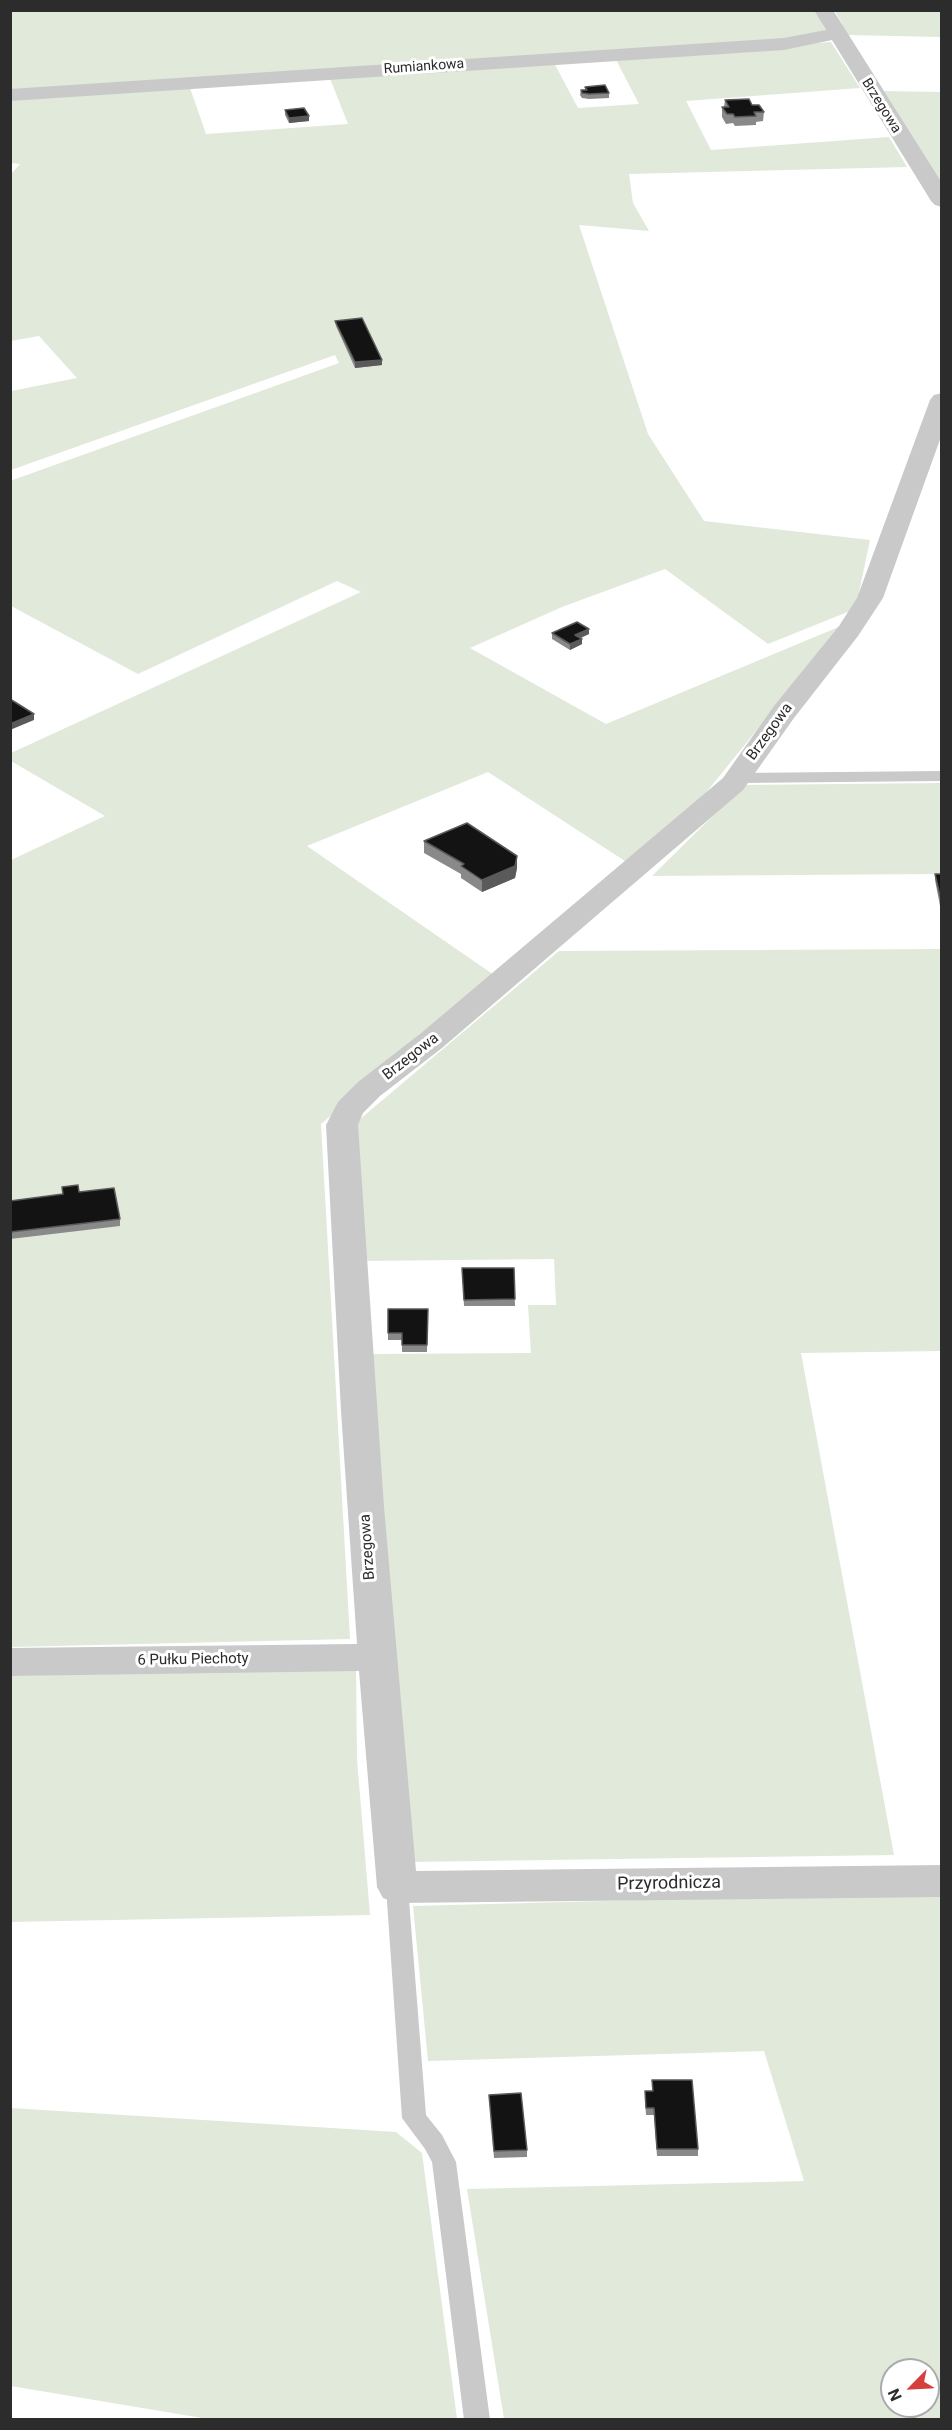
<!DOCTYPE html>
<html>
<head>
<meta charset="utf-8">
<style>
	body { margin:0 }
	#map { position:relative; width:952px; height:2430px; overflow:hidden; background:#fff; font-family:Roboto,sans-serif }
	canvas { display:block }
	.frame { position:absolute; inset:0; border:12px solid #2c2c2c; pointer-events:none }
	.north { position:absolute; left:880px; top:2358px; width:60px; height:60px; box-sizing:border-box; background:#fff; border:2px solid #ababab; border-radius:50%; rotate:246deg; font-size:16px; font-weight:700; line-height:24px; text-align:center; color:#2c2c2c }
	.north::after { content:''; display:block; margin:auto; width:21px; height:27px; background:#d5403d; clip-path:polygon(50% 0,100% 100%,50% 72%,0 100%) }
</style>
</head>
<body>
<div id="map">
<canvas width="952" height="2430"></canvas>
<div class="frame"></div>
<div class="north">N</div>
</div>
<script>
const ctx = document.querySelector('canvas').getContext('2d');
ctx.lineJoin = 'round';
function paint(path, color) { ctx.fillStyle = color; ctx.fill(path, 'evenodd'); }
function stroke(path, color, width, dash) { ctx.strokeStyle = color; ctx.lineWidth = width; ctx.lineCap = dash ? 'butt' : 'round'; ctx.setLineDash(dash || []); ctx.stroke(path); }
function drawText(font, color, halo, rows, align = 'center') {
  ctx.font = font + ' Roboto,sans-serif'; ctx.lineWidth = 6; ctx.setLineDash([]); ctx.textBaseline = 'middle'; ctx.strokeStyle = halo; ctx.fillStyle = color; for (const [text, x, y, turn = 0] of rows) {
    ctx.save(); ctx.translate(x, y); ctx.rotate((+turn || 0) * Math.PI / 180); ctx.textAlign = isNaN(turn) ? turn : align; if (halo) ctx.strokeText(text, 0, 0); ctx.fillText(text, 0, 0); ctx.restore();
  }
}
paint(new Path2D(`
	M 815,10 L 826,31 L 811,37 L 11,93 L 11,11 Z
	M 835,11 L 941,11 L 941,37 L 848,35 Z
	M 831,42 L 860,88 L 686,101 L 711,150 L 889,137 L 907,167 L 629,174 L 633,203 L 649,231 L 579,225 L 648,434 L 704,521 L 870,540 L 857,602 L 850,611 L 768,644 L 665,569 L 562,607 L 470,648 L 606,724 L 841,626 L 700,800 L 628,863 L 488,772 L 307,846 L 494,975 L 321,1124 L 350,1639 L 11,1647 L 11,860 L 105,816 L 11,761 L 11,753 L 361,592 L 337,581 L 138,674 L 11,606 L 10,481 L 339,363 L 335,355 L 11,470 L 11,391 L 77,378 L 39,336 L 11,341 L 11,174 L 20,164 L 11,163 L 11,97 L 189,85 L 206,134 L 348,124 L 329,76 L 553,61 L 578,108 L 639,104 L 614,56 Z
	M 884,91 L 941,92 L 941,182 Z
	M 941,783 L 941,874 L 652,876 L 744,785 Z
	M 941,949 L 941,1351 L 801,1353 L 894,1855 L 408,1862 L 368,1354 L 531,1353 L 528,1305 L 556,1305 L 554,1259 L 361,1261 L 353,1125 L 559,951 Z
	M 356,1667 L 357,1759 L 370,1915 L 11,1922 L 10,1676 Z
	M 941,1896 L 941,2419 L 504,2419 L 467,2189 L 804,2181 L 764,2051 L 428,2061 L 413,1906 L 719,1898 ZM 892,2370 L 928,2370 L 928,2406 L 892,2406 Z
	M 11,2108 L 396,2132 L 422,2153 L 457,2419 L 208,2419 L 11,2386 Z`), '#e1e9db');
paint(new Path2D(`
	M 942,771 L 942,781 L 737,783 L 729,778 L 737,773 Z
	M 397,1878 L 405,1881 L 408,1887 L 426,2115 L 442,2135 L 456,2162 L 490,2420 L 464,2420 L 432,2162 L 425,2149 L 402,2118 L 386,1887 L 389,1881 Z`), '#c9c9c9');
paint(new Path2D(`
	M 814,10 L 833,10 L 942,183 L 942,207 L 935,205 L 931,201 L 832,40 L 784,50 L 10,101 L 10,89 L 784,38 L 826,30 Z
	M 942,393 L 942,434 L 883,598 L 858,636 L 794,718 L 743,790 L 442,1048 L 380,1096 L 363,1113 L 358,1125 L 384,1507 L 416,1871 L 942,1865 L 942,1897 L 397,1903 L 383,1898 L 377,1887 L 359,1671 L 10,1676 L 10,1648 L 357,1644 L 341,1411 L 326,1125 L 338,1102 L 358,1082 L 420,1034 L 723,778 L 774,706 L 839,626 L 857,598 L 930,400 L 934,395 Z`), '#c9c9c9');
paint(new Path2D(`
	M 585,87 L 609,93 L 609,98 L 589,99 L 582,98 L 580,95 L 581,90 L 585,90 Z
	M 725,100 L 752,105 L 764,112 L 763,121 L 756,122 L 756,125 L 735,126 L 733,123 L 726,124 L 722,117 L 722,107 L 724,107 Z
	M 285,110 L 309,116 L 309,121 L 289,123 L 285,115 Z
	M 335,321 L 382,365 L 355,368 L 336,326 Z
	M 552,633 L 589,634 L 581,638 L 582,644 L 570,650 L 552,639 Z
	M 424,841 L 517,856 L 517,868 L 515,878 L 482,892 L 461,878 L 461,874 L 424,853 Z
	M 935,874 L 942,874 L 942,906 L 940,906 L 935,880 Z
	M 62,1187 L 79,1192 L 120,1219 L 120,1226 L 10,1239 L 10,1201 L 63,1194 Z
	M 462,1268 L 514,1268 L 515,1306 L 464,1306 Z
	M 388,1309 L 428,1309 L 427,1352 L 402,1352 L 402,1340 L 388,1340 Z
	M 652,2080 L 698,2149 L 698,2156 L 657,2156 L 654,2115 L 646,2115 L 645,2098 L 645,2091 L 652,2091 Z
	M 489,2095 L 527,2150 L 527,2157 L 494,2158 Z`), '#898989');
paint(new Path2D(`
	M 309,116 L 309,121 L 289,123 L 289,118 Z
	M 382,360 L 382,365 L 355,368 L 355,362 Z
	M 589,629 L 589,634 L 575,640 L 575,635 Z
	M 582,639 L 582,644 L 570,650 L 570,644 Z
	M 34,714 L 34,720 L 10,730 L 10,724 Z
	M 517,856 L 517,868 L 515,878 L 482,892 L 482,880 Z`), '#5a5a5a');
const building = new Path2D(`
	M 605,85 L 609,93 L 589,94 L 582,93 L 581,90 L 587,90 L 585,87 Z
	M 749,99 L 752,105 L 759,105 L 764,112 L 754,112 L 756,116 L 735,117 L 733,114 L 727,114 L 722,107 L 729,107 L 725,100 Z
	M 304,108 L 309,116 L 289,118 L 285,110 Z
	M 362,318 L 382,360 L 355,362 L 335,321 Z
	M 577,622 L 589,629 L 575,635 L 582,639 L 570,644 L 552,633 Z
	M 10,699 L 34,714 L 10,724 Z
	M 467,823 L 517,856 L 515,866 L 482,880 L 461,866 L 464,864 L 424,841 Z
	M 935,874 L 942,874 L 942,900 L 941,900 Z
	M 78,1185 L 79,1192 L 114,1188 L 120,1219 L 10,1232 L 10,1201 L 63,1194 L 62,1187 Z
	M 462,1268 L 514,1268 L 515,1299 L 464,1300 Z
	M 388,1309 L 428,1309 L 427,1345 L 402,1345 L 402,1333 L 388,1333 Z
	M 652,2080 L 692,2080 L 698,2149 L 657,2149 L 654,2108 L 646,2108 L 645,2091 L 653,2091 Z
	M 521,2093 L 527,2150 L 494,2151 L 489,2095 Z`);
paint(building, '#131313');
stroke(building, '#5a5a5a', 1.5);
drawText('14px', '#2c2c2c', '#fff', [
	["Rumiankowa",424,67,-4],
	["Brzegowa",881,106,58]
]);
drawText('15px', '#2c2c2c', '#fff', [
	["Brzegowa",770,732,-54],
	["Brzegowa",411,1057,-38],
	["Brzegowa",368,1547,-94],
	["6 Pułku Piechoty",193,1660,-1]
]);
drawText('18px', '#2c2c2c', '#fff', [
	["Przyrodnicza",669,1884,-1]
]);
</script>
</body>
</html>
